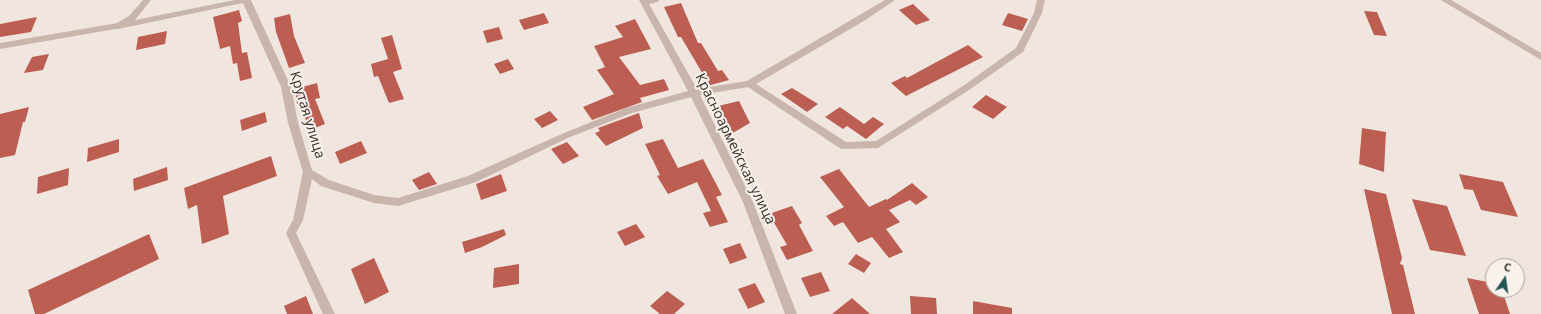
<!DOCTYPE html>
<html>
<head>
<meta charset="utf-8">
<style>
	body { margin:0 }
	#map { position:relative; width:1541px; height:314px; overflow:hidden; background:#f1e6df; font-family:"Open Sans",sans-serif }
	canvas { display:block }
	.north { position:absolute; left:1485px; top:258px; width:40px; height:40px; box-sizing:border-box; background:#f9f1eb; border:1px solid #aba39e; border-radius:50%; rotate:13deg; font-size:11px; font-weight:700; line-height:16px; text-align:center; color:#372d2a }
	.north::after { content:''; display:block; margin:auto; width:14px; height:18px; background:#235553; clip-path:polygon(50% 0,100% 100%,50% 72%,0 100%) }
</style>
</head>
<body>
<div id="map">
<canvas width="1541" height="314"></canvas>
<div class="north">С</div>
</div>
<script>
const ctx = document.querySelector('canvas').getContext('2d');
ctx.lineJoin = 'round';
function paint(path, color) { ctx.fillStyle = color; ctx.fill(path, 'evenodd'); }
function drawText(font, color, halo, rows, align = 'center') {
  ctx.font = font + ' "Open Sans",sans-serif'; ctx.lineWidth = 4; ctx.setLineDash([]); ctx.textBaseline = 'middle'; ctx.strokeStyle = halo; ctx.fillStyle = color; for (const [text, x, y, turn = 0] of rows) {
    ctx.save(); ctx.translate(x, y); ctx.rotate((+turn || 0) * Math.PI / 180); ctx.textAlign = isNaN(turn) ? turn : align; if (halo) ctx.strokeText(text, 0, 0); ctx.fillText(text, 0, 0); ctx.restore();
  }
}
paint(new Path2D(`
	M 681,3 L 698,43 L 701,43 L 718,71 L 722,70 L 729,80 L 707,86 L 701,76 L 704,76 L 681,37 L 678,37 L 664,7 Z
	M 913,4 L 930,20 L 916,25 L 899,10 Z
	M 239,10 L 242,21 L 238,23 L 242,53 L 247,52 L 252,78 L 240,81 L 237,63 L 233,64 L 230,46 L 220,49 L 213,17 Z
	M 1364,11 L 1377,12 L 1387,36 L 1374,35 Z
	M 544,13 L 549,23 L 524,30 L 519,20 Z
	M 1008,13 L 1028,19 L 1022,31 L 1002,25 Z
	M 290,14 L 294,36 L 305,63 L 289,68 L 276,32 L 274,18 Z
	M 37,17 L 31,32 L 0,37 L 0,24 Z
	M 635,19 L 651,49 L 619,57 L 640,85 L 664,79 L 669,90 L 640,98 L 642,102 L 592,120 L 583,107 L 614,94 L 597,70 L 605,67 L 594,46 L 623,37 L 615,26 Z
	M 499,27 L 503,39 L 487,43 L 483,31 Z
	M 167,31 L 165,44 L 136,50 L 138,37 Z
	M 392,35 L 402,69 L 393,72 L 404,99 L 389,103 L 378,76 L 374,77 L 371,64 L 388,59 L 381,38 Z
	M 968,45 L 983,57 L 906,96 L 891,83 L 905,76 L 907,78 Z
	M 49,54 L 43,70 L 24,73 L 32,57 Z
	M 508,59 L 514,69 L 500,74 L 494,64 Z
	M 317,83 L 320,98 L 315,99 L 325,124 L 310,130 L 299,103 L 297,104 L 295,89 Z
	M 792,88 L 818,104 L 807,112 L 781,94 Z
	M 986,95 L 1007,107 L 993,119 L 972,107 Z
	M 739,101 L 750,123 L 731,134 L 718,106 Z
	M 29,107 L 25,122 L 23,122 L 15,155 L 0,158 L 0,114 Z
	M 840,107 L 864,124 L 873,117 L 884,124 L 866,139 L 847,126 L 843,129 L 825,117 Z
	M 550,111 L 558,120 L 542,128 L 534,119 Z
	M 265,112 L 267,122 L 242,131 L 240,120 Z
	M 639,113 L 643,128 L 606,146 L 595,133 L 600,131 L 598,128 Z
	M 1362,128 L 1386,132 L 1384,172 L 1359,164 Z
	M 119,139 L 119,152 L 87,162 L 88,148 Z
	M 663,139 L 678,168 L 703,159 L 722,195 L 716,197 L 728,222 L 710,227 L 703,213 L 711,211 L 697,182 L 668,194 L 657,176 L 660,175 L 645,144 Z
	M 361,141 L 367,153 L 340,164 L 335,152 Z
	M 567,142 L 579,156 L 563,164 L 551,149 Z
	M 271,156 L 277,176 L 223,196 L 229,234 L 202,244 L 197,205 L 188,209 L 184,188 Z
	M 167,167 L 168,180 L 134,191 L 133,179 Z
	M 69,168 L 68,185 L 37,194 L 38,177 Z
	M 839,169 L 869,207 L 886,199 L 887,200 L 912,183 L 928,197 L 916,205 L 910,200 L 889,210 L 900,222 L 886,229 L 903,252 L 889,258 L 872,237 L 858,243 L 843,222 L 834,226 L 826,216 L 844,207 L 820,177 Z
	M 429,172 L 437,184 L 419,190 L 412,180 Z
	M 501,174 L 507,191 L 481,200 L 476,184 Z
	M 1459,174 L 1503,182 L 1518,217 L 1481,210 L 1473,190 L 1464,189 Z
	M 1364,189 L 1386,194 L 1402,258 L 1400,264 L 1403,265 L 1415,314 L 1392,314 Z
	M 1412,199 L 1447,206 L 1466,256 L 1430,250 Z
	M 792,206 L 802,223 L 799,225 L 813,251 L 787,260 L 780,247 L 787,245 L 769,214 Z
	M 636,224 L 645,237 L 625,246 L 617,232 Z
	M 504,229 L 506,235 L 482,247 L 465,253 L 462,242 Z
	M 149,234 L 159,259 L 44,314 L 35,314 L 28,290 Z
	M 740,243 L 747,258 L 730,264 L 723,249 Z
	M 856,254 L 871,263 L 864,273 L 848,264 Z
	M 374,258 L 389,292 L 365,304 L 351,269 Z
	M 519,264 L 519,284 L 493,288 L 494,268 Z
	M 821,272 L 830,291 L 810,297 L 801,278 Z
	M 1467,278 L 1493,283 L 1493,290 L 1502,290 L 1510,314 L 1479,314 Z
	M 755,283 L 765,302 L 748,309 L 738,289 Z
	M 667,291 L 685,304 L 674,314 L 660,314 L 650,306 Z
	M 306,296 L 313,314 L 287,314 L 284,306 Z
	M 910,296 L 936,298 L 937,314 L 911,314 Z
	M 852,298 L 870,314 L 832,314 Z
	M 973,301 L 1012,308 L 1012,314 L 973,314 Z`), '#bc5f52');
paint(new Path2D(`
	M 143,0 L 151,0 L 135,20 L 235,0 L 251,0 L 291,87 L 298,123 L 312,170 L 329,180 L 374,195 L 398,198 L 468,176 L 564,133 L 626,108 L 688,91 L 639,0 L 659,0 L 658,2 L 649,4 L 697,89 L 747,81 L 885,0 L 895,0 L 864,21 L 756,84 L 846,142 L 876,141 L 963,86 L 1016,48 L 1034,13 L 1037,0 L 1045,0 L 1042,13 L 1023,52 L 969,90 L 878,148 L 841,149 L 748,87 L 700,95 L 753,202 L 797,314 L 785,314 L 743,202 L 691,97 L 632,113 L 570,137 L 476,182 L 398,206 L 374,203 L 321,186 L 312,179 L 303,220 L 296,233 L 335,314 L 323,314 L 286,233 L 293,220 L 303,172 L 288,123 L 281,87 L 243,3 L 118,29 L 115,28 L 114,26 L 115,24 L 129,16 Z
	M 1441,0 L 1451,0 L 1541,53 L 1541,60 Z`), '#c8b5ac');
paint(new Path2D(`
	M 118,23 L 122,26 L 121,28 L 0,49 L 0,43 Z`), '#c8b5ac');
drawText('14px', '#372d2a', '#f9f1eb', [
	["Крутая улица",307,115,73],
	["Красноармейская улица",735,149,64]
]);
</script>
</body>
</html>
